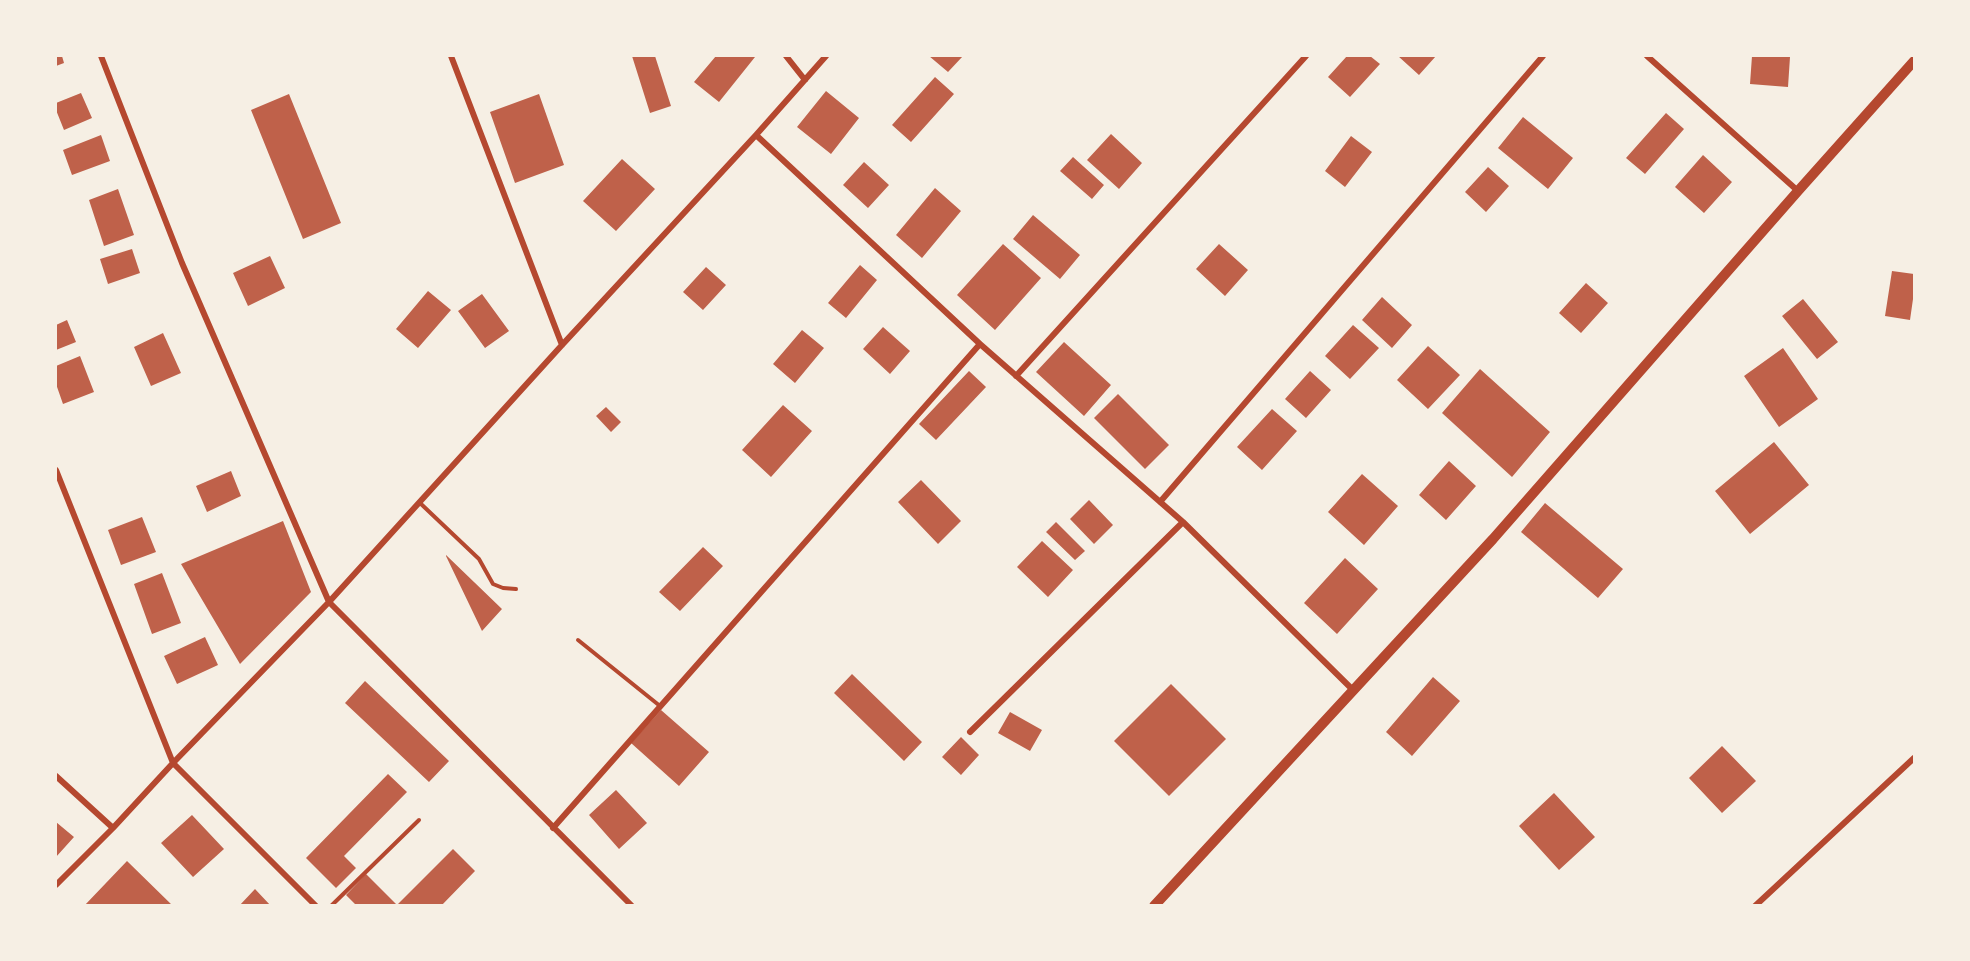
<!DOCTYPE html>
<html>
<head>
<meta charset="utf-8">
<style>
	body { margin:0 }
	#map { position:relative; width:1970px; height:961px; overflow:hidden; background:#f6efe4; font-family:"Asap Condensed",sans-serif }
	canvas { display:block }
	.frame { position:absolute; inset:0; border:57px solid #f6efe4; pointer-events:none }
</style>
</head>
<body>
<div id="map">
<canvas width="1970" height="961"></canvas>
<div class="frame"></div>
</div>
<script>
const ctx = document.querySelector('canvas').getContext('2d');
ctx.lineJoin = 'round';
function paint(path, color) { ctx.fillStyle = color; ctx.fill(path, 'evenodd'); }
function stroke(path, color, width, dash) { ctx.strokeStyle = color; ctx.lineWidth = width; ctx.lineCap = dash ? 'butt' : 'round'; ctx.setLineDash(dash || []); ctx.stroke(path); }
paint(new Path2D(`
	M 56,56 L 62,56 L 64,63 L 56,66 Z
	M 632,56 L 655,56 L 671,106 L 650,113 Z
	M 716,56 L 753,56 L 755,57 L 719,102 L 694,82 Z
	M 929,56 L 963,56 L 948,72 Z
	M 1347,56 L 1370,56 L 1380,64 L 1350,97 L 1328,77 Z
	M 1398,56 L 1436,56 L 1419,75 Z
	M 1752,56 L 1790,57 L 1788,87 L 1750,84 Z
	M 935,77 L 954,94 L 911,142 L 892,125 Z
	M 826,91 L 859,118 L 831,154 L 797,127 Z
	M 81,93 L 92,118 L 64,130 L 56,110 L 56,103 Z
	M 289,94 L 341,223 L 303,239 L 251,110 Z
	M 539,94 L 564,165 L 515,183 L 490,112 Z
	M 1666,113 L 1684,129 L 1645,174 L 1626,158 Z
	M 1523,117 L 1573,158 L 1548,189 L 1498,148 Z
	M 1111,134 L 1142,163 L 1119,189 L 1087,160 Z
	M 101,135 L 110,161 L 72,175 L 63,150 Z
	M 1351,136 L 1372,152 L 1345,187 L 1325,171 Z
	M 1703,155 L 1732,182 L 1704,213 L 1675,187 Z
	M 1073,157 L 1104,185 L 1092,199 L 1060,171 Z
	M 622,159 L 655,189 L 616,231 L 583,201 Z
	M 864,162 L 889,185 L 868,208 L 843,185 Z
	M 1488,167 L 1509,186 L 1486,212 L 1465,192 Z
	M 935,188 L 961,211 L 922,258 L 896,235 Z
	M 118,189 L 134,235 L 104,246 L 89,200 Z
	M 1033,215 L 1080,255 L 1060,279 L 1013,239 Z
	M 1003,244 L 1041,278 L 995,330 L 957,295 Z
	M 1219,244 L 1248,270 L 1225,296 L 1196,269 Z
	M 132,249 L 140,273 L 108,284 L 100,259 Z
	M 270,256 L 285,288 L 248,306 L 233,273 Z
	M 860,265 L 877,280 L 846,318 L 828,303 Z
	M 706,267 L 726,285 L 703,310 L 683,292 Z
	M 1892,271 L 1914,274 L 1914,292 L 1910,320 L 1885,316 Z
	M 1586,283 L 1608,303 L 1581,333 L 1559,313 Z
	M 428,291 L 451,310 L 418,348 L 396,329 Z
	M 482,294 L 509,331 L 485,348 L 458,311 Z
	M 1382,297 L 1412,325 L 1392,348 L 1362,320 Z
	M 1803,299 L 1838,342 L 1817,359 L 1782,316 Z
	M 67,320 L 76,342 L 56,350 L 56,325 Z
	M 1353,325 L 1379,348 L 1350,379 L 1325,356 Z
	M 883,327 L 910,351 L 890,374 L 863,349 Z
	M 802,330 L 824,348 L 795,383 L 773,364 Z
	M 163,333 L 181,373 L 151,386 L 134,347 Z
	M 1064,342 L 1111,385 L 1084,416 L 1036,372 Z
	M 1428,346 L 1460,375 L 1428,409 L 1397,380 Z
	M 1783,348 L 1818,399 L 1779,427 L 1744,376 Z
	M 80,356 L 94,392 L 63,404 L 56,384 L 56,366 Z
	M 1480,369 L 1550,432 L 1512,477 L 1442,413 Z
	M 969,371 L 986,387 L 936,440 L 919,424 Z
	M 1310,371 L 1331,390 L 1306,418 L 1285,399 Z
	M 1118,394 L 1169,445 L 1145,469 L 1094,418 Z
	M 783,405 L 812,431 L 771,477 L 742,450 Z
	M 606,407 L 621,422 L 611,432 L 596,416 Z
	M 1272,409 L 1297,431 L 1262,470 L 1237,447 Z
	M 1774,442 L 1809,485 L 1750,534 L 1715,491 Z
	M 1449,461 L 1476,486 L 1446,520 L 1419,495 Z
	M 231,471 L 241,496 L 207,512 L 196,486 Z
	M 1362,474 L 1398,506 L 1364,545 L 1328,512 Z
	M 921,480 L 961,521 L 938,544 L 898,502 Z
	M 1089,500 L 1113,525 L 1094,544 L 1070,519 Z
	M 1545,503 L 1623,569 L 1598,598 L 1521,532 Z
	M 142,517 L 156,552 L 121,565 L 108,530 Z
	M 283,521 L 311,592 L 240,664 L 181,564 Z
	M 1056,522 L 1085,551 L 1075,560 L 1046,532 Z
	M 1042,541 L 1073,570 L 1048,597 L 1017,567 Z
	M 703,547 L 723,566 L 680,611 L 659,592 Z
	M 446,555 L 502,609 L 482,631 L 446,556 Z
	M 1345,558 L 1378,589 L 1337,634 L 1304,603 Z
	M 162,573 L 181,623 L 152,634 L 134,584 Z
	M 205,637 L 218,665 L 177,684 L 164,656 Z
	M 852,674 L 922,742 L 904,761 L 834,693 Z
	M 1433,677 L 1460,701 L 1412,756 L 1386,732 Z
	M 365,681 L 449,761 L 429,782 L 345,703 Z
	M 1171,684 L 1226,739 L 1169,796 L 1114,741 Z
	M 661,710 L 709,752 L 679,786 L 631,743 Z
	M 1010,712 L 1042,730 L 1030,751 L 998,733 Z
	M 961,737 L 979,755 L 961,775 L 942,757 Z
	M 1722,746 L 1756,781 L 1722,813 L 1689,778 Z
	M 388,774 L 407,792 L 344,856 L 356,868 L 336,888 L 306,858 Z
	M 616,790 L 647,823 L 619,849 L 589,815 Z
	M 1554,793 L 1595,837 L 1559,870 L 1519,826 Z
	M 192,815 L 224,849 L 193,877 L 161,843 Z
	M 56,822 L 74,837 L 56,857 Z
	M 453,849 L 475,871 L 441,906 L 357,906 L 346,895 L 366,874 L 397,905 Z
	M 127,861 L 173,906 L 84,906 Z
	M 255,889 L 271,906 L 239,906 Z`), '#bf614a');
stroke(new Path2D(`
	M 420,503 L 479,559 L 493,584 L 503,588 L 516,589
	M 578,640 L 660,706
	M 331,906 L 419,820`), '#b5482f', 4);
stroke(new Path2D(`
	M 101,56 L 182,263 L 329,602 L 632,906
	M 451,56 L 562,345
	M 786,56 L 805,80
	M 1647,56 L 1798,191
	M 756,135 L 980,344 L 1183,522 L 1353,690
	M 1016,376 L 1306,56
	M 56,470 L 173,763 L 316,906
	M 1160,502 L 1543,56
	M 970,732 L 1183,522
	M 56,776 L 113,828
	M 553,828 L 980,344
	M 56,885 L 113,828 L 173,763 L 329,602 L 562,345 L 756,135 L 826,56
	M 1755,906 L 1914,758`), '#b5482f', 6);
stroke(new Path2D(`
	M 1154,906 L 1493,539 L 1798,191 L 1914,61`), '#b5482f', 10);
</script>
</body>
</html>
